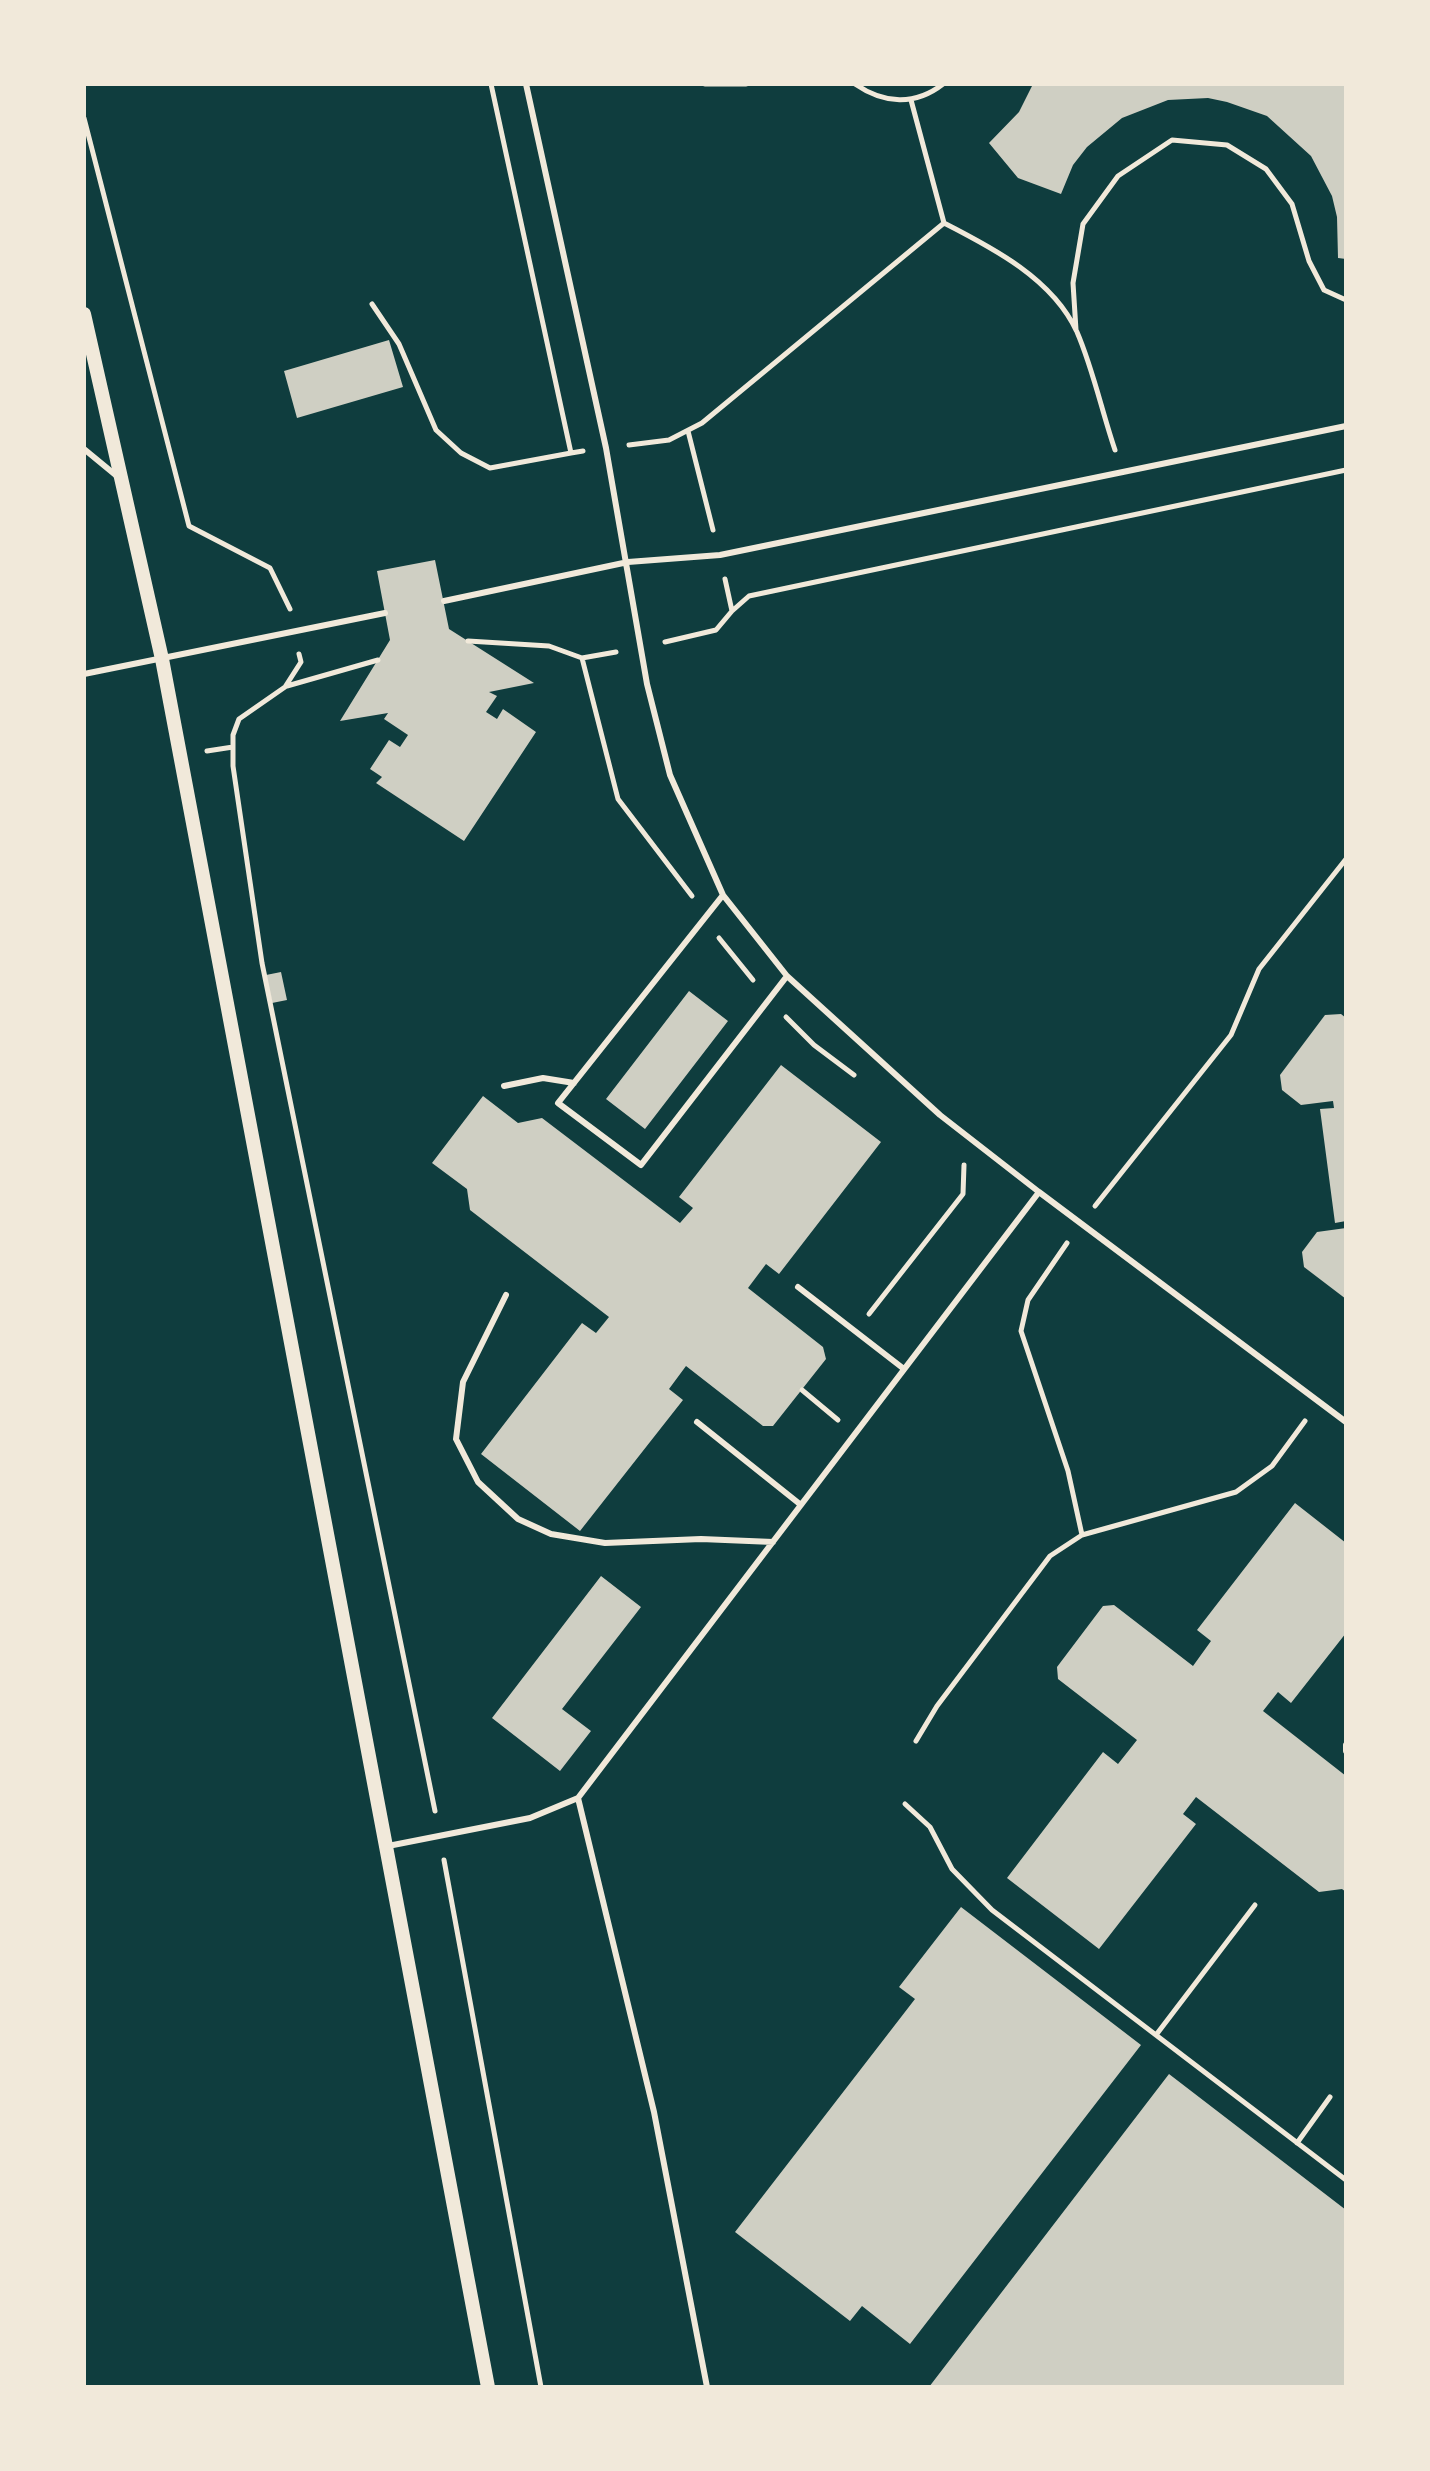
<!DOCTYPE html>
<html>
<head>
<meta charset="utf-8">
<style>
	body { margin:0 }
	#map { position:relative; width:1430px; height:2471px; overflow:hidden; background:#0f3d3e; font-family:"Fira Sans",sans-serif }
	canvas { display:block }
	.frame { position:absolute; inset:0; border:86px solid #f1e9da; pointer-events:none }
</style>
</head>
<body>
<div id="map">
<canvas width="1430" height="2471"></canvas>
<div class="frame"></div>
</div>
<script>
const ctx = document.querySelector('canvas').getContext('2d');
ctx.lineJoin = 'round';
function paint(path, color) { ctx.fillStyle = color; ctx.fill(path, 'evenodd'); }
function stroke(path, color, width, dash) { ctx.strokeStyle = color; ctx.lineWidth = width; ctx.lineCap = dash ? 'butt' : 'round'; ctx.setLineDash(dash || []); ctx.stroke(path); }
paint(new Path2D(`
	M 1033,84 L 1346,84 L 1346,259 L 1338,258 L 1337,217 L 1332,196 L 1311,156 L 1267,116 L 1227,102 L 1208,98 L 1168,100 L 1122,118 L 1087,147 L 1073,165 L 1061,194 L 1018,178 L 989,143 L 1019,112 Z
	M 389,340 L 403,387 L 297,418 L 284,371 Z
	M 435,560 L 449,629 L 534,683 L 489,692 L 497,696 L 486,712 L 497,719 L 503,709 L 536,732 L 464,841 L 376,783 L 382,777 L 370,769 L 389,740 L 400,747 L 408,735 L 384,719 L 388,713 L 340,721 L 390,640 L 377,571 Z
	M 281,972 L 287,1000 L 272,1003 L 266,975 Z
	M 689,991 L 728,1021 L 645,1129 L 606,1099 Z
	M 1341,1014 L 1346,1018 L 1346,1221 L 1335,1223 L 1320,1109 L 1334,1108 L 1333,1101 L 1301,1105 L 1282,1090 L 1280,1075 L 1325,1015 Z
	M 781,1065 L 881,1142 L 779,1274 L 766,1264 L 748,1288 L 823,1347 L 826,1359 L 773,1426 L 763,1426 L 686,1366 L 669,1389 L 683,1400 L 580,1531 L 481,1454 L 582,1323 L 596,1333 L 609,1317 L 470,1210 L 467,1189 L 432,1163 L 483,1096 L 518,1123 L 542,1118 L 680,1223 L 693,1208 L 679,1197 Z
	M 1346,1228 L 1346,1299 L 1304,1267 L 1302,1252 L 1317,1232 Z
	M 1295,1503 L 1346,1543 L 1346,1633 L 1291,1703 L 1278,1692 L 1263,1711 L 1346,1776 L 1346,1892 L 1342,1889 L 1319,1892 L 1196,1797 L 1183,1814 L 1196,1824 L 1099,1949 L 1007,1878 L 1103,1752 L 1118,1764 L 1137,1740 L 1058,1679 L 1057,1667 L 1103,1606 L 1114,1605 L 1193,1666 L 1211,1641 L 1197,1630 Z
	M 601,1576 L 641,1607 L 562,1709 L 591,1731 L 560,1771 L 492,1718 Z
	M 961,1907 L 1141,2045 L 910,2344 L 862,2306 L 850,2321 L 735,2232 L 915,1999 L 899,1987 Z
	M 1169,2074 L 1346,2210 L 1346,2387 L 929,2387 Z`), '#cfcfc3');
stroke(new Path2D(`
	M 491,84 L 571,453 L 583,451
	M 705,84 L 746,84
	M 855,84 C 884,104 915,106 943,84
	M 84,118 L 189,526 L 270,568 L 290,609
	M 944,223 C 993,248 1053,279 1077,332 C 1093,369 1102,412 1115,450
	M 372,304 L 399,344 L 436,430 L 461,453 L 490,468 L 571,453
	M 1076,330 L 1073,283 L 1083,224 L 1118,176 L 1172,140 L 1227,145 L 1266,169 L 1292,204 L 1309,261 L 1324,290 L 1346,300
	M 688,431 L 713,530
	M 629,445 L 669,440 L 702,423 L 944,223 L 911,100
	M 732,611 L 749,596 L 1346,470
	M 468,641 L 549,646 L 582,658 L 616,652
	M 665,642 L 716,630 L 732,611 L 725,579
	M 299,654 L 301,662 L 285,687 L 239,719 L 233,735 L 233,766 L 262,963 L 435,1811
	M 582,658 L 618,799 L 692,896
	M 287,686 L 378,660
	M 207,751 L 233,747
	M 719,938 L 753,980
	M 786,1017 L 814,1045 L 854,1075
	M 1095,1206 L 1231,1035 L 1259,969 L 1346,859
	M 1067,1243 L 1028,1300 L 1021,1331 L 1068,1471 L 1082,1535
	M 869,1314 L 963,1194 L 964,1165
	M 802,1390 L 838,1420
	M 916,1741 L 937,1706 L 1050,1556 L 1082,1535 L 1236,1492 L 1272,1466 L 1305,1421
	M 905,1804 L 930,1827 L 952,1869 L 992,1910 L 1346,2180
	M 444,1860 L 541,2387
	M 1156,2035 L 1255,1905
	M 1297,2143 L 1330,2097`), '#f1e9da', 5);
stroke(new Path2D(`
	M 526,84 L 606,448 L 647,684 L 670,775 L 723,895 L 787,976 L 940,1115 L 1039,1192
	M 84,449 L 118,477
	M 444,601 L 628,562 L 720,555 L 1346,426
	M 84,674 L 385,613
	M 723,895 L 558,1103 L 641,1165 L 787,976
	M 504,1086 L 543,1078 L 574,1083
	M 798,1287 L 904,1369
	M 506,1295 L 463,1382 L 456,1439 L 478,1482 L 518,1519 L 551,1534 L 605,1543 L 701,1539 L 773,1542
	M 697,1422 L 801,1505
	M 1346,1745 L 1346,1751
	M 388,1846 L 530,1818 L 578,1798
	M 707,2387 L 654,2112 L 578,1798 L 1039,1192 L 1346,1422`), '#f1e9da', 6);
stroke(new Path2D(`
	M 84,314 L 162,659 L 488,2387`), '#f1e9da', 14);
</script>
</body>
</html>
